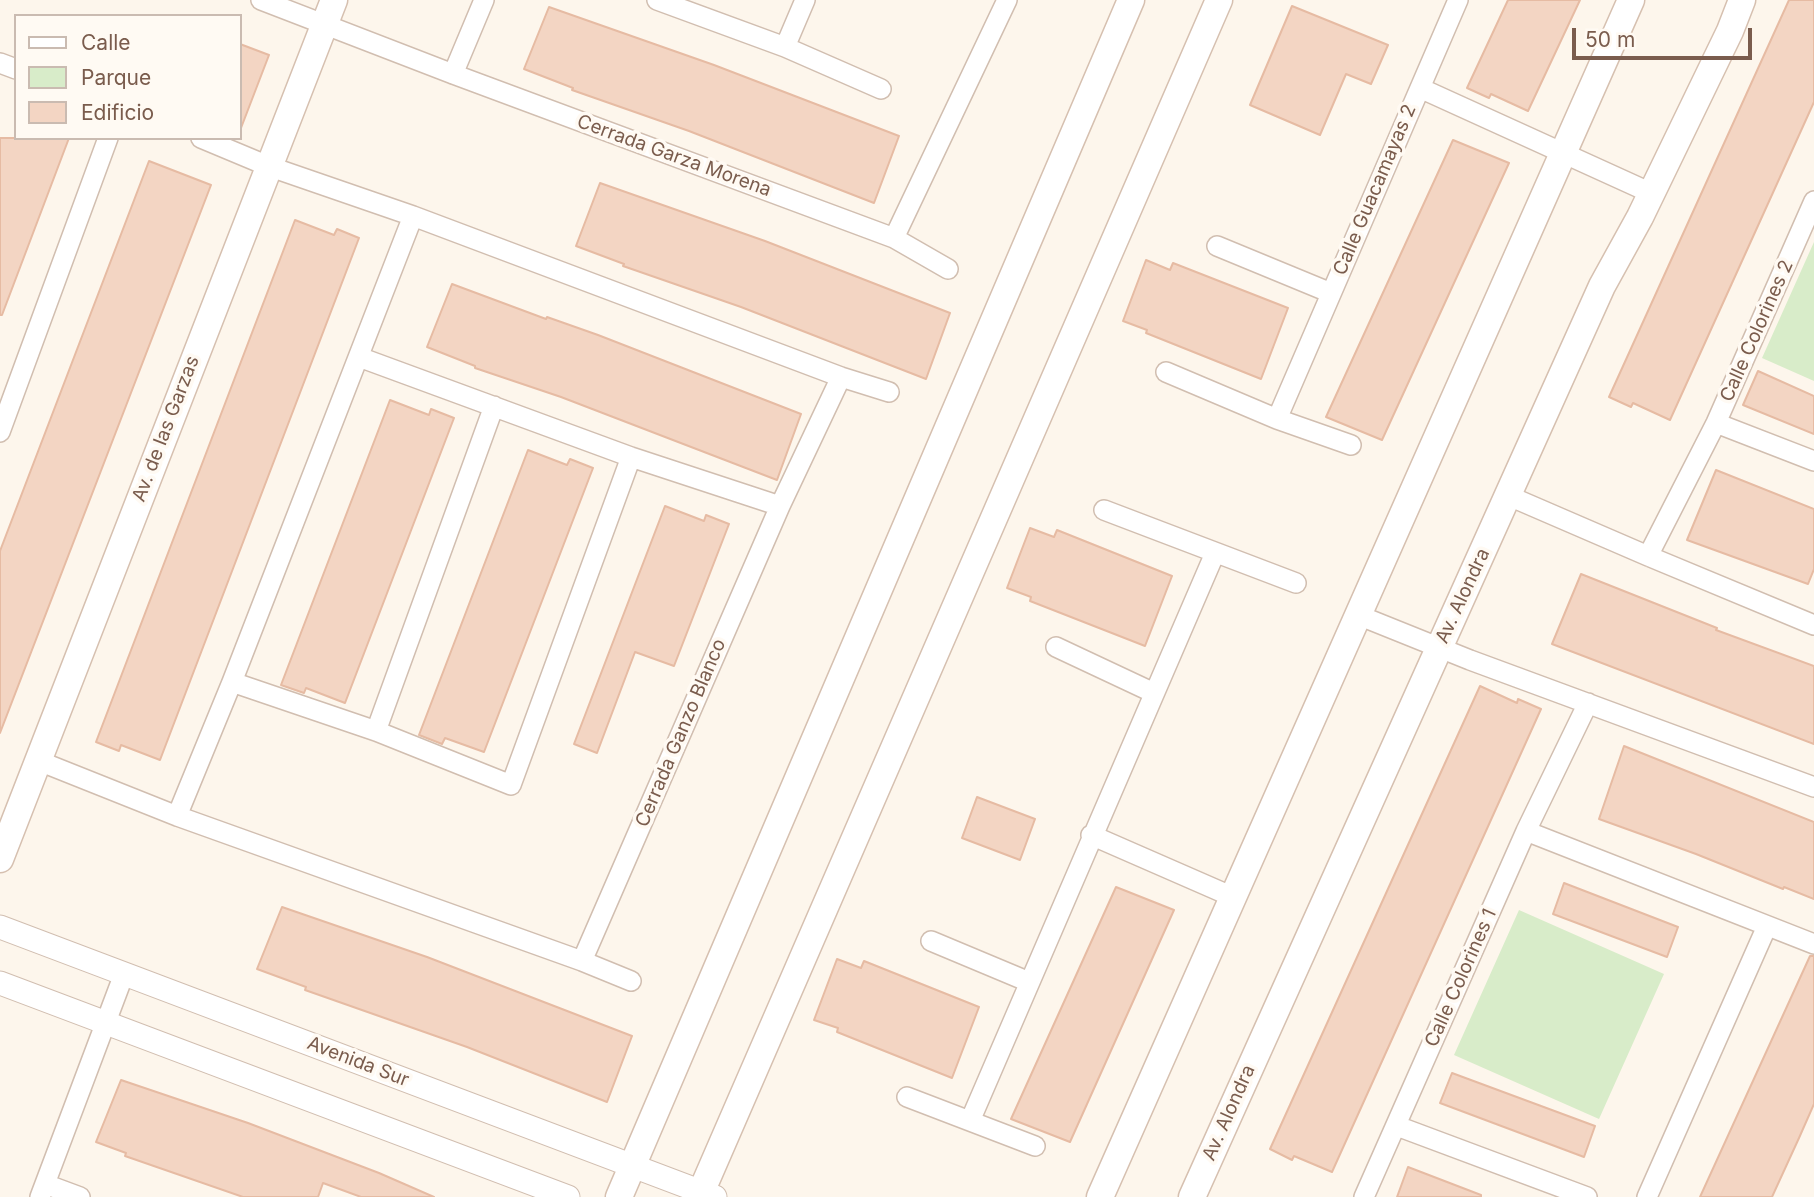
<!DOCTYPE html>
<html>
<head>
<meta charset="utf-8">
<style>
	body { margin:0 }
	#map { position:relative; width:1814px; height:1197px; overflow:hidden; background:#fdf6ec; font-family:Inter,sans-serif }
	canvas { display:block }
	.legend { position:absolute; left:14px; top:14px; width:228px; height:126px; box-sizing:border-box; background:#fffaf3; border:2px solid #cabbb1; margin:0; padding:9px 12px; list-style:none; font-size:21px; color:#7a5c4d }
	.legend li { display:flex; align-items:center; gap:14px; height:35px }
	.legend b { width:35px; border:2px solid #cabbb1 }
	.scale { position:absolute; left:1572px; top:28px; width:180px; height:32px; box-sizing:border-box; border:4px solid #7a5c4d; border-top:0; padding-left:9px; font-size:21px; line-height:24px; white-space:nowrap; color:#7a5c4d; -webkit-text-stroke:5px #fffaf3; paint-order:stroke }
</style>
</head>
<body>
<div id="map">
<canvas width="1814" height="1197"></canvas>
<ul class="legend">
<li><b style="height:9px;background:#fff"></b>Calle</li>
<li><b style="height:19px;background:#d8ecc9"></b>Parque</li>
<li><b style="height:19px;background:#f3d5c3"></b>Edificio</li>
</ul>
<div class="scale">50 m</div>
</div>
<script>
const ctx = document.querySelector('canvas').getContext('2d');
ctx.lineJoin = 'round';
function paint(path, color) { ctx.fillStyle = color; ctx.fill(path, 'evenodd'); }
function stroke(path, color, width, dash) { ctx.strokeStyle = color; ctx.lineWidth = width; ctx.lineCap = dash ? 'butt' : 'round'; ctx.setLineDash(dash || []); ctx.stroke(path); }
function drawText(font, color, halo, rows, align = 'center') {
  ctx.font = font + ' Inter,sans-serif'; ctx.lineWidth = 7; ctx.setLineDash([]); ctx.textBaseline = 'middle'; ctx.strokeStyle = halo; ctx.fillStyle = color; for (const [text, x, y, turn = 0] of rows) {
    ctx.save(); ctx.translate(x, y); ctx.rotate((+turn || 0) * Math.PI / 180); ctx.textAlign = isNaN(turn) ? turn : align; if (halo) ctx.strokeText(text, 0, 0); ctx.fillText(text, 0, 0); ctx.restore();
  }
}
paint(new Path2D(`
	M 1814,242 L 1814,381 L 1762,358 Z
	M 1519,910 L 1664,974 L 1599,1119 L 1454,1055 Z`), '#d8ecc9');
const building = new Path2D(`
	M 1508,0 L 1580,0 L 1528,111 L 1491,94 L 1489,98 L 1467,88 Z
	M 1789,0 L 1814,0 L 1814,102 L 1670,420 L 1633,403 L 1631,407 L 1609,397 Z
	M 1292,6 L 1388,45 L 1371,84 L 1346,74 L 1320,135 L 1250,105 Z
	M 549,7 L 714,65 L 899,136 L 874,203 L 689,131 L 572,90 L 573,88 L 524,69 Z
	M 240,44 L 269,55 L 241,128 L 240,128 Z
	M 0,138 L 69,138 L 2,315 L 0,315 Z
	M 1453,140 L 1509,163 L 1382,440 L 1326,417 Z
	M 149,161 L 211,185 L 0,733 L 0,551 Z
	M 600,183 L 765,241 L 950,313 L 926,379 L 741,307 L 623,266 L 624,264 L 576,246 Z
	M 295,220 L 334,235 L 337,229 L 359,238 L 160,760 L 121,745 L 119,751 L 96,742 Z
	M 1146,260 L 1170,270 L 1173,263 L 1288,308 L 1261,379 L 1146,333 L 1147,330 L 1123,321 Z
	M 452,284 L 546,319 L 547,317 L 598,335 L 801,414 L 777,480 L 561,397 L 475,368 L 475,366 L 427,347 Z
	M 1758,371 L 1814,396 L 1814,434 L 1743,405 Z
	M 390,400 L 429,415 L 431,409 L 454,418 L 345,703 L 306,688 L 304,693 L 281,685 Z
	M 528,450 L 567,465 L 570,459 L 593,468 L 484,752 L 445,738 L 442,744 L 419,735 Z
	M 1716,470 L 1814,509 L 1814,569 L 1808,584 L 1687,540 Z
	M 665,506 L 704,521 L 706,515 L 729,524 L 674,666 L 635,652 L 597,753 L 574,744 Z
	M 1030,528 L 1054,537 L 1057,530 L 1172,576 L 1145,646 L 1030,601 L 1031,597 L 1007,588 Z
	M 1581,574 L 1717,628 L 1716,630 L 1814,666 L 1814,744 L 1552,644 Z
	M 1480,686 L 1517,703 L 1518,699 L 1541,709 L 1332,1172 L 1294,1156 L 1292,1160 L 1270,1149 Z
	M 1624,746 L 1814,822 L 1814,899 L 1784,887 L 1783,889 L 1696,854 L 1599,819 Z
	M 977,797 L 1035,819 L 1020,860 L 962,838 Z
	M 1564,883 L 1678,927 L 1667,957 L 1553,914 Z
	M 1116,887 L 1174,910 L 1070,1142 L 1011,1119 Z
	M 282,907 L 427,957 L 632,1036 L 607,1102 L 467,1047 L 305,990 L 306,987 L 257,969 Z
	M 1810,956 L 1814,956 L 1814,1104 L 1799,1138 L 1772,1197 L 1700,1197 Z
	M 837,959 L 861,968 L 864,961 L 979,1007 L 952,1078 L 837,1032 L 838,1028 L 814,1020 Z
	M 1452,1073 L 1595,1126 L 1584,1157 L 1440,1103 Z
	M 121,1080 L 248,1123 L 379,1173 L 434,1197 L 361,1197 L 323,1183 L 318,1197 L 243,1197 L 125,1156 L 126,1153 L 96,1142 Z
	M 1408,1167 L 1481,1195 L 1481,1197 L 1397,1197 Z`);
paint(building, '#f3d5c3');
stroke(building, '#e6bba3', 2);
const minor = new Path2D(`
	M 261,0 L 453,74 L 894,238 L 948,269
	M 657,0 L 785,47 L 881,89
	M 785,47 L 805,0
	M 0,63 L 16,69
	M 453,74 L 484,0
	M 1420,88 L 1651,193
	M 201,138 L 268,166 L 413,216 L 841,377 L 889,392
	M 894,238 L 1007,0
	M 1217,246 L 1331,293
	M 359,357 L 631,457 L 780,506
	M 1166,372 L 1277,419 L 1351,445
	M 1277,419 L 1458,0
	M 1716,423 L 1814,461
	M 0,432 L 108,138
	M 1509,496 L 1648,556 L 1814,625
	M 1104,510 L 1296,583
	M 1648,556 L 1716,423 L 1814,201
	M 1358,615 L 1470,660 L 1814,787
	M 1056,647 L 1154,693
	M 232,682 L 376,731 L 511,785 L 631,457
	M 376,731 L 494,406
	M 39,761 L 177,816 L 582,961 L 631,981
	M 177,816 L 232,682 L 413,216
	M 1526,831 L 1814,944
	M 1091,835 L 1233,897
	M 931,941 L 1029,982
	M 582,961 L 780,506 L 841,377
	M 907,1097 L 1035,1146
	M 970,1121 L 1215,553
	M 1397,1126 L 1587,1197
	M 45,1184 L 80,1197
	M 40,1197 L 124,974
	M 1364,1197 L 1526,831 L 1588,703
	M 1647,1197 L 1767,926`);
const tertiary = new Path2D(`
	M 0,927 L 715,1197
	M 0,983 L 568,1197`);
const secondary = new Path2D(`
	M 0,859 L 334,0
	M 619,1197 L 1131,0
	M 699,1197 L 1219,0
	M 1100,1197 L 1631,0
	M 1192,1197 L 1602,286 L 1640,217 L 1730,31 L 1742,0`);
stroke(minor, '#d1beb0', 22);
stroke(tertiary, '#d1beb0', 25);
stroke(secondary, '#d6c0b0', 29);
stroke(minor, '#fff', 19);
stroke(tertiary, '#fff', 23);
stroke(secondary, '#fff', 26);
drawText('19px', '#7a5c4d', '#fffaf3', [
	["Cerrada Garza Morena",674,156,20],
	["Calle Guacamayas 2",1375,190,-67],
	["Calle Colorines 2",1757,331,-66],
	["Av. de las Garzas",166,429,-69],
	["Av. Alondra",1463,596,-65],
	["Cerrada Ganzo Blanco",681,733,-67],
	["Calle Colorines 1",1461,978,-66],
	["Avenida Sur",358,1062,21],
	["Av. Alondra",1229,1113,-66]
]);
</script>
</body>
</html>
